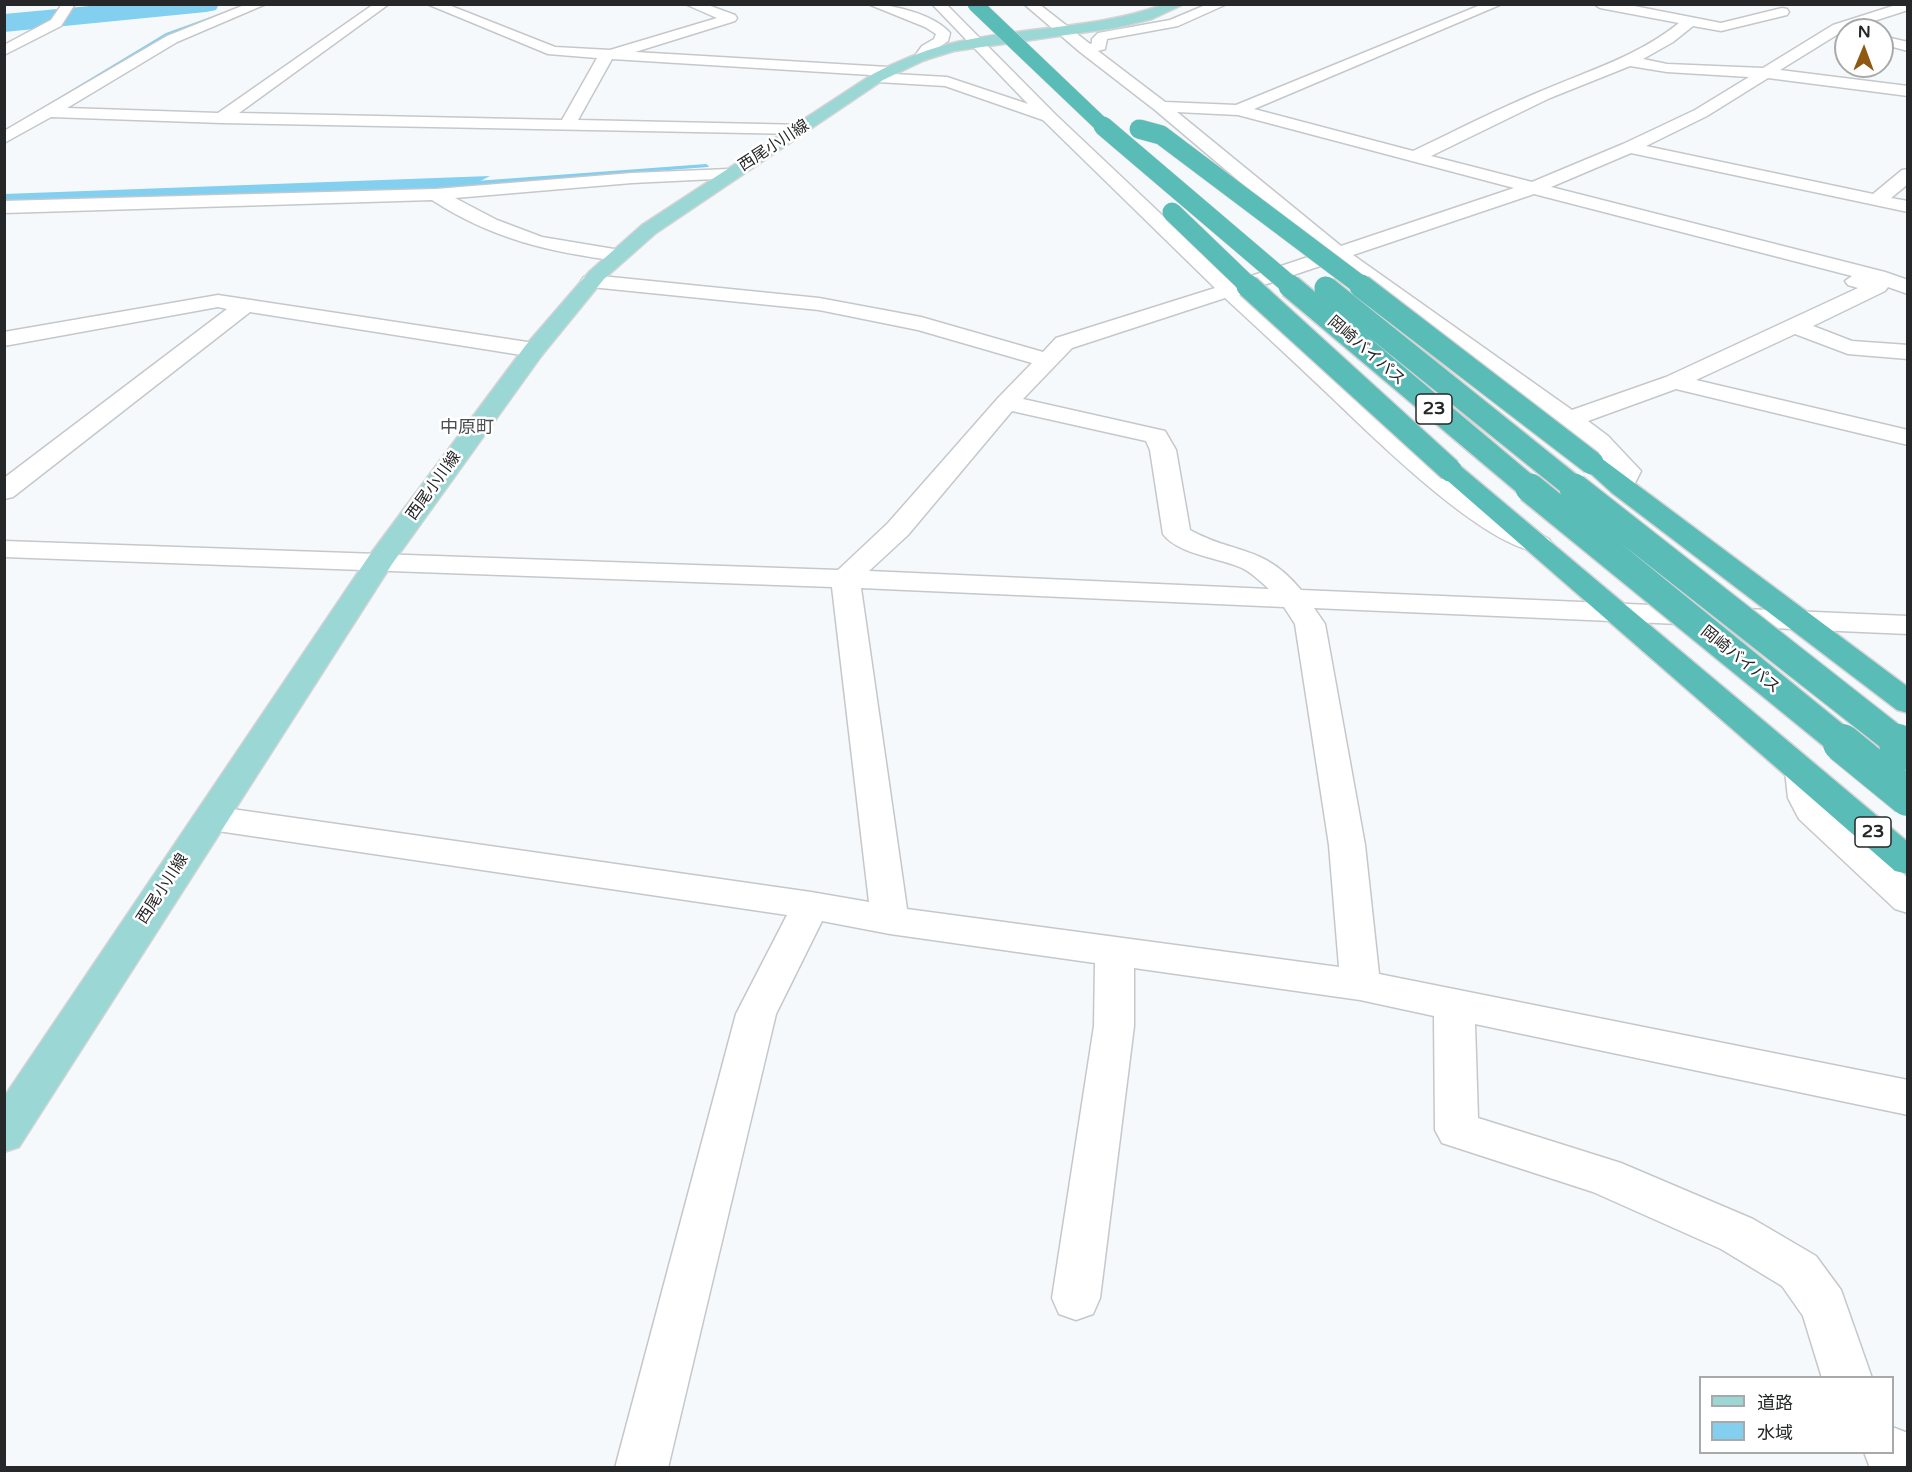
<!DOCTYPE html>
<html>
<head>
<meta charset="utf-8">
<style>
	body { margin:0 }
	#map { position:relative; width:1912px; height:1472px; overflow:hidden; background:#f6f9fc; font-family:"Varela Round","Noto Sans JP",sans-serif }
	canvas { display:block }
	.frame { position:absolute; inset:0; border:6px solid #262728; pointer-events:none }
	.legend { position:absolute; left:1699px; top:1376px; width:195px; height:78px; box-sizing:border-box; background:#fff; border:2px solid #a8a9a9; margin:0; padding:8px 10px; list-style:none; font-size:18px; color:#262728 }
	.legend li { display:flex; align-items:center; gap:12px; height:30px }
	.legend b { width:30px; border:2px solid #a8a9a9 }
	.north { position:absolute; left:1834px; top:18px; width:60px; height:60px; box-sizing:border-box; background:#fff; border:2px solid #a8a9a9; border-radius:50%; rotate:1deg; font-size:16px; font-weight:700; line-height:24px; text-align:center; color:#262728 }
	.north::after { content:''; display:block; margin:auto; width:21px; height:27px; background:#905810; clip-path:polygon(50% 0,100% 100%,50% 72%,0 100%) }
</style>
</head>
<body>
<div id="map">
<canvas width="1912" height="1472"></canvas>
<div class="frame"></div>
<ul class="legend">
<li><b style="height:8px;background:#9bd7d4"></b>道路</li>
<li><b style="height:16px;background:#82cfef"></b>水域</li>
</ul>
<div class="north">N</div>
</div>
<script>
const ctx = document.querySelector('canvas').getContext('2d');
ctx.lineJoin = 'round';
function paint(path, color) { ctx.fillStyle = color; ctx.fill(path, 'evenodd'); }
function stroke(path, color, width, dash) { ctx.strokeStyle = color; ctx.lineWidth = width; ctx.lineCap = dash ? 'butt' : 'round'; ctx.setLineDash(dash || []); ctx.stroke(path); }
function drawText(font, color, halo, rows, align = 'center') {
  ctx.font = font + ' "Varela Round","Noto Sans JP",sans-serif'; ctx.lineWidth = 5; ctx.setLineDash([]); ctx.textBaseline = 'middle'; ctx.strokeStyle = halo; ctx.fillStyle = color; for (const [text, x, y, turn = 0] of rows) {
    ctx.save(); ctx.translate(x, y); ctx.rotate((+turn || 0) * Math.PI / 180); ctx.textAlign = isNaN(turn) ? turn : align; if (halo) ctx.strokeText(text, 0, 0); ctx.fillText(text, 0, 0); ctx.restore();
  }
}
paint(new Path2D(`
	M 490,176 L 463,190 L 5,202 L 4,194 Z`), '#82cfef');
paint(new Path2D(`
	M 227,11 L 231,12 L 170,35 L 35,116 L 30,115 L 166,33 Z
	M 706,164 L 709,166 L 708,167 L 462,186 L 459,184 L 462,182 Z`), '#82cfef');
paint(new Path2D(`
	M 111,4 L 219,4 L 216,10 L 206,12 L 4,32 L 4,14 Z`), '#82cfef');
const minor = new Path2D(`
	M 62,4 L 75,4 L 61,26 L 4,55 L 4,45 L 51,20 Z
	M 247,4 L 266,4 L 177,42 L 67,108 L 218,113 L 374,4 L 389,4 L 239,113 L 562,120 L 597,58 L 548,54 L 427,4 L 446,4 L 555,47 L 610,50 L 717,18 L 685,4 L 705,4 L 735,15 L 737,18 L 735,21 L 635,52 L 888,67 L 893,69 L 894,74 L 947,77 L 1028,104 L 932,4 L 946,4 L 1056,115 L 1233,282 L 1323,252 L 1155,110 L 1080,52 L 1024,4 L 1039,4 L 1090,44 L 1092,43 L 1092,39 L 1098,33 L 1170,20 L 1208,4 L 1227,4 L 1178,26 L 1107,39 L 1105,49 L 1098,51 L 1165,102 L 1236,105 L 1483,4 L 1502,4 L 1254,109 L 1413,151 C 1455,131 1496,110 1539,92 C 1587,71 1637,57 1679,23 L 1600,8 L 1594,4 L 1624,4 L 1721,23 L 1782,8 L 1787,9 L 1789,12 L 1787,15 L 1721,31 L 1693,26 L 1673,42 L 1643,59 L 1667,64 L 1763,68 L 1833,25 L 1899,4 L 1908,4 L 1908,10 L 1843,31 L 1780,70 L 1908,86 L 1908,96 L 1768,78 L 1707,116 L 1646,146 L 1873,194 L 1902,170 L 1908,169 L 1908,184 L 1891,198 L 1908,201 L 1908,212 L 1631,153 L 1551,187 L 1885,272 L 1908,280 L 1908,294 L 1888,287 L 1885,291 L 1813,326 L 1852,341 L 1908,345 L 1908,359 L 1848,354 L 1795,334 L 1696,380 L 1908,430 L 1908,445 L 1676,389 L 1588,421 L 1608,436 L 1641,471 L 1630,493 L 1621,495 L 1612,493 L 1608,487 L 1615,472 L 1590,446 L 1335,261 L 1243,292 L 1440,471 L 1504,517 L 1549,539 L 1553,545 L 1549,551 C 1498,563 1367,431 1329,395 C 1295,363 1260,330 1225,298 L 1072,348 L 1023,399 L 1165,431 L 1176,450 L 1190,530 C 1235,555 1263,544 1301,590 L 1908,616 L 1908,634 L 1314,608 L 1325,624 L 1365,845 L 1379,974 L 1908,1080 L 1908,1115 L 1475,1024 L 1478,1118 L 1621,1163 L 1753,1219 L 1816,1256 L 1841,1290 L 1872,1378 L 1822,1378 L 1803,1316 L 1782,1286 L 1721,1249 L 1593,1192 L 1442,1143 L 1435,1130 L 1434,1016 L 1360,1000 L 1134,968 L 1134,1026 L 1100,1298 L 1093,1314 L 1076,1320 L 1059,1314 L 1052,1298 L 1094,1026 L 1095,963 L 890,934 L 822,921 L 776,1014 L 668,1468 L 615,1468 L 736,1014 L 787,915 L 211,830 L 199,826 L 193,818 L 199,810 L 211,806 L 811,892 L 869,902 L 832,587 L 4,557 L 4,541 L 838,570 L 888,523 L 998,398 L 1032,363 L 918,330 L 819,310 L 591,287 L 584,285 L 581,281 L 584,277 L 591,275 L 819,298 L 921,317 L 1043,352 L 1056,338 L 1215,288 L 1043,120 L 945,86 L 878,82 L 873,80 L 871,75 L 612,59 L 578,120 L 806,125 L 808,129 L 806,133 L 800,134 L 222,123 L 51,117 L 4,143 L 4,131 L 167,36 ZM 1630,66 L 1667,72 L 1749,77 L 1695,110 L 1623,144 L 1532,182 L 1431,156 L 1550,98 ZM 1177,112 L 1238,115 L 1514,188 L 1341,246 ZM 1534,194 L 1852,276 L 1845,281 L 1848,285 L 1858,288 L 1666,377 L 1572,410 L 1353,255 ZM 1012,411 L 1146,441 L 1150,450 L 1163,534 C 1177,554 1220,558 1242,568 C 1252,573 1260,581 1269,589 L 869,571 L 908,535 ZM 861,588 L 1284,607 L 1295,624 L 1329,845 L 1339,967 L 907,909 Z
	M 868,4 C 891,4 934,14 950,33 L 948,41 L 932,52 L 926,60 L 916,60 L 914,57 L 922,46 L 934,39 L 936,34 L 925,27 Z
	M 1882,36 L 1908,42 L 1908,51 L 1882,44 Z
	M 729,169 L 735,170 L 738,174 L 735,178 L 632,183 L 455,198 L 497,220 L 542,237 L 626,251 L 629,255 L 626,259 L 619,261 C 549,252 492,239 432,200 L 4,213 L 4,201 L 436,189 L 632,173 Z
	M 218,295 L 534,343 L 542,345 L 545,350 L 542,355 L 534,357 L 250,312 L 13,497 L 4,499 L 4,478 L 227,309 L 218,307 L 4,346 L 4,332 Z
	M 1802,760 L 1814,763 C 1822,776 1819,791 1825,805 L 1908,878 L 1908,913 L 1895,909 L 1799,819 L 1788,798 L 1785,771 L 1790,763 Z
	M 1892,1427 L 1908,1433 L 1908,1468 L 1870,1468 L 1864,1452 L 1892,1452 Z`);
const major = new Path2D(`
	M 1165,4 L 1184,4 L 1152,19 L 1115,28 L 954,51 L 925,60 L 883,80 L 656,233 L 604,279 L 542,355 L 392,564 L 19,1147 L 4,1152 L 4,1097 L 369,556 L 526,345 L 590,271 L 642,225 L 873,74 C 898,61 922,51 949,44 C 1021,26 1095,30 1165,4 Z`);
const highway = new Path2D(`
	M 1592,455 L 1601,458 L 1908,687 L 1908,713 L 1897,710 L 1612,493 L 1579,463 L 1583,458 Z
	M 1450,462 L 1459,465 L 1908,842 L 1908,874 L 1895,871 L 1441,475 L 1437,470 L 1441,465 Z`);
stroke(minor, '#c5c8cb', 3);
stroke(major, '#d4d4d4', 3);
stroke(highway, '#d4d4d4', 3);
paint(minor, '#fff');
paint(major, '#9bd7d4');
paint(highway, '#59bcb7');
const highwayBridgeFar4 = new Path2D(`
	M 975,4 L 1104,127`);
const highwayBridgeFar3 = new Path2D(`
	M 1103,126 L 1292,287
	M 1139,129 L 1161,135 L 1363,287
	M 1172,212 L 1250,287`);
const highwayBridgeFar2 = new Path2D(`
	M 1248,286 L 1450,470
	M 1290,286 L 1531,489
	M 1361,286 L 1592,463
	M 1326,288 L 1576,489`);
const highwayBridgeFar1 = new Path2D(`
	M 1530,488 L 1844,744
	M 1574,488 L 1900,744`);
const highwayBridge = new Path2D(`
	M 1842,743 L 1908,797
	M 1898,743 L 1908,751`);
stroke(highwayBridgeFar4, '#d4d4d4', 16, []);
stroke(highwayBridgeFar3, '#d4d4d4', 20, []);
stroke(highwayBridgeFar2, '#d4d4d4', 26, []);
stroke(highwayBridgeFar1, '#d4d4d4', 32, []);
stroke(highwayBridge, '#d4d4d4', 40, []);
stroke(highwayBridgeFar4, '#59bcb7', 15);
stroke(highwayBridgeFar3, '#59bcb7', 19);
stroke(highwayBridgeFar2, '#59bcb7', 23);
stroke(highwayBridgeFar1, '#59bcb7', 29);
stroke(highwayBridge, '#59bcb7', 38);
drawText('16px', '#262728', '#fff', [
	["西尾小川線",774,146,-33],
	["岡崎バイパス",1366,351,41],
	["西尾小川線",434,486,-54],
	["岡崎バイパス",1740,660,39],
	["西尾小川線",163,889,-57]
]);
for (const [x, y, w] of [
	[1434,409,36],
	[1873,832,36]
]) { const box = new Path2D(); box.roundRect(x - w / 2, y - 15, w, 30, 4.5); ctx.fillStyle = '#fff'; ctx.fill(box); stroke(box, '#262728', 1.5); }
drawText('bold 18px', '#262728', null, [
	["23",1434,409],
	["23",1873,832]
]);
drawText('18px', '#4c4e51', '#fff', [
	["中原町",467,428]
]);
</script>
</body>
</html>
